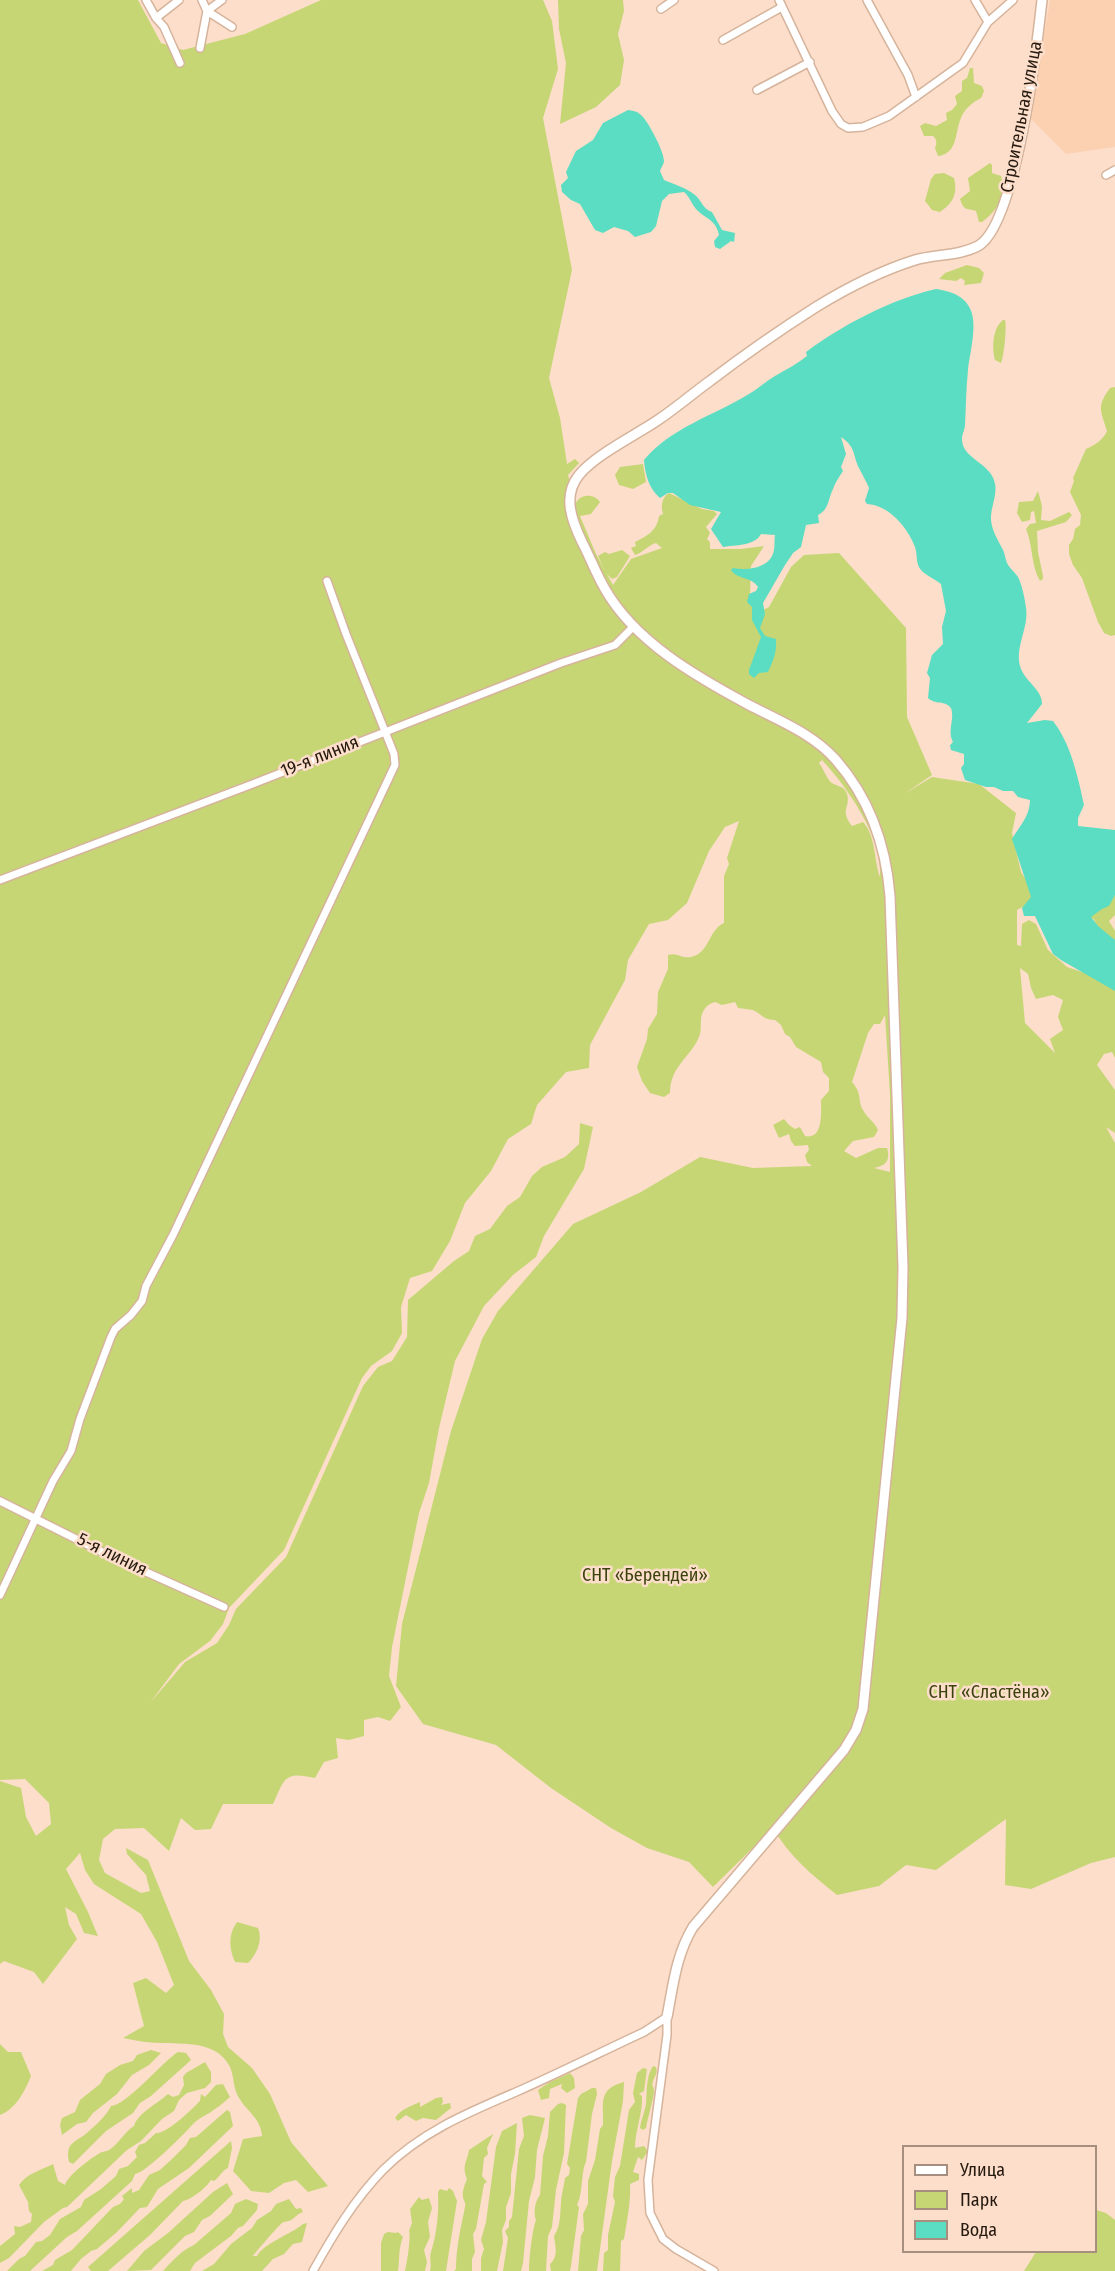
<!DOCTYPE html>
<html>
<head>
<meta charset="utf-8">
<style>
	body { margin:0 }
	#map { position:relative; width:1115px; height:2271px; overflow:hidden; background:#fcdeca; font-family:"Fira Sans Condensed",sans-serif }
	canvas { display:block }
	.legend { position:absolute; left:902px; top:2145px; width:195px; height:108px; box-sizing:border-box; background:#fcdeca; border:2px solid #a68f7f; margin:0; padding:8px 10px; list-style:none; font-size:18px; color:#25190f }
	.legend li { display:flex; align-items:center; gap:12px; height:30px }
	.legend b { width:30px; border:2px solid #a68f7f }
</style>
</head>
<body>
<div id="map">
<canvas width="1115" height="2271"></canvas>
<ul class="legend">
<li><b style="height:8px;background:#fff"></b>Улица</li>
<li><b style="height:16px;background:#c6d675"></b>Парк</li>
<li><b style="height:16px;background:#5addc2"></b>Вода</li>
</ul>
</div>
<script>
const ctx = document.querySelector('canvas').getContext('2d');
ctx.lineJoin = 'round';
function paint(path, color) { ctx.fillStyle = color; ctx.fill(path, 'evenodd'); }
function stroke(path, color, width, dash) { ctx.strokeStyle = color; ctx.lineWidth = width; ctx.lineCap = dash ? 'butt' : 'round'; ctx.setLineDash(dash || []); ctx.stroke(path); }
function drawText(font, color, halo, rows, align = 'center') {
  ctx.font = font + ' "Fira Sans Condensed",sans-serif'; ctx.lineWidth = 5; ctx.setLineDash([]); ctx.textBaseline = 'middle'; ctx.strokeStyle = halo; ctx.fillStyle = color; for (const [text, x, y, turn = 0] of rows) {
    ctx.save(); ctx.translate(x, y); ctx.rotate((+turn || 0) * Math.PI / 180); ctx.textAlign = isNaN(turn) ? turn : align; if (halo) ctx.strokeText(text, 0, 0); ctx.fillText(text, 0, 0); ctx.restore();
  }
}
paint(new Path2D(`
	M 1050,0 L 1115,0 L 1115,147 L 1066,154 L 1030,118 Z`), '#fcd1b2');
paint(new Path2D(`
	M 0,0 L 138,0 L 161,43 L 183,50 L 245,34 L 321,0 L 543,0 L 552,21 L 558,69 L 543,118 L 572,270 L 549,378 L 560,418 L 567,464 L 575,459 L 579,463 L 568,475 L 576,503 C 580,494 594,493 600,502 L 591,514 L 580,516 L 596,554 L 605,571 L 598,556 L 605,552 L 609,554 L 622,550 L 630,556 L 617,577 L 612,579 L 607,574 L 613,585 L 631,559 L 662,548 L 656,543 C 648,545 643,553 635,555 L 631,548 L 636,546 L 635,542 C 647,536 657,531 659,516 L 663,514 C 661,507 661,498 669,493 L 702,509 L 714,511 L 717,514 L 706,527 L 710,533 L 707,539 L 710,542 L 710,549 L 741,549 L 764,546 L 751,566 L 750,595 L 755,614 L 769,607 L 791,567 L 804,555 L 839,553 L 906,628 L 907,717 L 932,775 L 904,794 L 932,777 L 979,784 L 1016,813 L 1012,833 L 1021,872 L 1032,889 L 1030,903 L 1017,910 L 1017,945 L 1021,946 L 1022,924 L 1029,920 L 1036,924 L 1048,950 L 1067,967 L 1094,976 L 1115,990 L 1115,1058 L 1112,1052 L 1104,1054 L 1097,1065 L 1115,1090 L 1115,1133 L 1106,1127 L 1115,1143 L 1115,1857 L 1091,1863 L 1031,1889 L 1005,1885 L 1006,1819 L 936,1870 L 906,1865 L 879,1886 L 837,1895 C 812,1875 789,1856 773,1828 L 713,1887 L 689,1862 L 647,1848 L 611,1828 L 551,1788 L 496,1745 L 423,1724 L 396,1686 L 402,1624 L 451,1431 L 482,1339 L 498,1311 L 573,1224 L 641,1192 L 700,1157 L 753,1168 L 812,1166 L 807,1162 L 805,1155 L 809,1150 L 808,1145 L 795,1146 L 791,1141 L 789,1134 L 779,1138 L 773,1125 L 784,1119 L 789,1125 L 795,1129 L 800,1127 L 805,1136 C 824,1140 821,1111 821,1100 L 829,1091 L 829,1078 L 823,1072 L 821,1062 L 796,1047 L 790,1037 L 785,1034 L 781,1025 L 775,1020 C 765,1020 763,1016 755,1011 C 751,1009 743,1009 738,1008 L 735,1002 L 722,1005 L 715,1002 C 711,1003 707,1005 704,1010 C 699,1017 702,1026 700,1034 C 693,1056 670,1065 670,1093 L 664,1097 L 650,1093 L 642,1081 L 637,1067 L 647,1039 L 648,1029 L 657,1014 L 658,992 L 668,969 L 668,955 C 677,952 682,959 691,957 C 710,953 708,930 724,923 L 724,876 L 729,864 L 727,858 L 739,821 L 725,827 L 709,851 L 687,903 L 668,920 L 649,924 L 628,960 L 625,980 L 590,1045 L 589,1068 L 566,1072 L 537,1105 L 531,1124 L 508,1139 L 491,1171 L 465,1203 L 450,1241 L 432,1271 L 410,1278 L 401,1307 L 402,1333 L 392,1351 L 371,1366 L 362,1378 L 284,1550 L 229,1608 L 223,1624 L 210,1641 L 179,1664 L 150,1703 L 185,1662 L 217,1643 L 229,1625 L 236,1609 L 286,1557 L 363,1386 L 378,1367 L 392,1361 L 407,1337 L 408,1300 L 454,1261 L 469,1251 L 475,1236 L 490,1229 L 507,1206 L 520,1197 L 532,1176 L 542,1167 L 565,1157 L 579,1144 L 580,1123 L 593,1127 L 584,1169 L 544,1236 L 536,1257 L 513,1275 L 484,1306 L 455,1361 L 439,1428 L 429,1483 L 419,1513 L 392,1647 L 389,1676 L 401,1707 L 390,1721 L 378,1717 L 364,1720 L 364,1736 L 349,1740 L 336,1738 L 338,1758 L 324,1762 L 315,1778 C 284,1771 285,1778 273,1804 L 223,1804 L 211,1829 L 195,1830 L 181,1818 L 169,1851 L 144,1828 L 115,1829 L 103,1839 L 99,1860 L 105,1873 L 141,1893 L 150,1891 L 146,1875 L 127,1854 L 126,1848 L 148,1860 L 189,1961 L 211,1990 L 224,2014 L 223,2034 L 228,2047 L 252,2068 L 270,2094 L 291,2142 L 328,2186 L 308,2192 L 296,2180 L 284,2183 L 269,2193 L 251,2191 L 233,2171 L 243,2139 L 262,2136 C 261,2117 244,2110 237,2094 C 233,2085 234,2076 230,2067 C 217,2042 189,2044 164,2043 C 150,2043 137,2041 123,2038 L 144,2026 L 133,1983 L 146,1978 L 166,1993 L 174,1985 L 157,1942 L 141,1914 L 94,1884 L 85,1870 L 80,1853 L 66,1869 L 88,1912 L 98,1936 L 84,1933 L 76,1914 L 65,1907 L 69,1925 L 77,1939 L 43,1984 L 34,1972 L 4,1961 L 0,1964 L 0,1781 L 21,1788 L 26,1817 L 36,1836 L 51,1824 L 49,1803 L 25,1779 L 0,1780 ZM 822,760 C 848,788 883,838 880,877 C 874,861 876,836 863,822 L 852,826 C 839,809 851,808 847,794 C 844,784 833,787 829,780 C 825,775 823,768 819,763 ZM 1020,968 L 1028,974 L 1031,988 L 1036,999 L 1053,995 L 1063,1000 L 1058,1017 L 1063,1030 L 1050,1039 L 1055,1053 L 1025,1023 ZM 885,1015 L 890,1095 L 890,1172 L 874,1168 C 885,1166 891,1161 887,1148 L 878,1148 L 856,1158 L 844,1151 L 853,1141 L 874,1137 L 878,1130 C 875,1122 867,1118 863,1110 C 857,1099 863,1095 852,1082 L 868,1033 L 874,1024 L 880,1024 Z
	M 558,0 L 623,0 L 624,11 L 618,34 L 624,60 L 620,85 L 596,107 L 560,124 L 566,63 L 559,29 Z
	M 970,68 L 973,68 L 974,83 L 982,86 L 984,91 L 981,98 C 973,102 964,109 961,118 C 955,131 958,154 938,156 L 935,148 C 937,144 937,139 933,136 L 924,136 L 920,126 L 925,123 L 936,126 L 947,120 L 946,113 L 952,110 L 957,104 L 955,96 L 962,91 L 962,81 L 967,78 Z
	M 990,163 L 992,165 L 992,173 L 1001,176 C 1007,196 998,210 982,222 L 979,222 L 976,211 C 966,208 964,211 960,199 L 970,191 L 968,178 Z
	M 944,173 L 954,178 C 958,194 953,203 940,212 L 932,210 L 925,201 L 931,179 L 935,174 Z
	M 967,265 L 979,268 L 984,273 L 981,283 L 964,285 L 965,281 L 961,278 L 956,281 L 939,279 L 945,273 Z
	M 1003,320 L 1005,320 C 1007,327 1004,357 1001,363 L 995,360 C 992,348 992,329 1003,320 Z
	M 1115,387 L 1115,635 L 1111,636 L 1104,633 L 1098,622 L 1082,578 L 1073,565 L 1069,554 L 1069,545 L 1073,539 L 1075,529 L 1080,525 L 1081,515 L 1070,492 L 1074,481 L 1073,478 L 1086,449 C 1095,445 1103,440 1107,431 C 1101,411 1096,407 1110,388 Z
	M 643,464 L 646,482 L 633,489 L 619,485 L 615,475 L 620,467 Z
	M 1038,491 L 1042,506 L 1041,520 L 1050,521 L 1069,512 L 1072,515 L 1066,522 L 1037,531 L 1038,552 L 1043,576 L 1043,579 L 1040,581 C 1031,566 1033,545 1026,529 L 1030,524 L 1036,523 L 1034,511 L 1031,512 L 1030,520 L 1022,522 L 1017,513 L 1019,502 L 1033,501 Z
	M 1115,887 L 1115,915 L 1109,921 L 1115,931 L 1115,942 L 1097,927 L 1094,919 L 1088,918 Z
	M 237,1922 L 258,1928 C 263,1940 257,1954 248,1963 L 235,1962 C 229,1949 228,1934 237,1922 Z
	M 0,2044 L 8,2052 L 21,2052 L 31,2076 C 25,2091 16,2109 0,2115 Z
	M 151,2050 L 161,2053 L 149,2065 L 132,2075 L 117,2094 L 93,2113 L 86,2122 L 77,2124 L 62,2135 L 60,2125 L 62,2118 L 75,2112 L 80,2100 L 100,2084 L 106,2074 L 120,2065 L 133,2061 L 137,2055 Z
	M 178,2052 L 186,2053 L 191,2060 L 151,2096 L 140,2103 L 133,2113 L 106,2131 L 73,2164 L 69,2162 C 65,2142 75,2143 88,2132 C 97,2124 106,2116 111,2106 C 126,2106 163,2061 178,2052 Z
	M 205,2062 L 211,2072 L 211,2082 L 205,2088 L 187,2093 L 179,2100 L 174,2111 L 162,2119 L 141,2141 L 127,2150 L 67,2207 L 63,2208 L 44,2222 L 9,2258 L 0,2263 L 0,2246 L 15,2234 L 14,2226 L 20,2227 L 31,2222 L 32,2214 L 29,2211 L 28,2202 L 19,2185 C 26,2174 41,2170 53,2164 L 58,2181 L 65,2185 C 67,2176 91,2158 100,2153 C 103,2151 106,2152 109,2150 C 119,2144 124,2132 134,2126 C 138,2113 157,2104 168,2094 L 173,2097 L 179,2095 L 184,2085 L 183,2077 L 186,2073 Z
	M 653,2066 L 656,2067 C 658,2074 655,2075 653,2081 C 651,2089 654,2084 654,2091 C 654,2098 648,2116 646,2128 L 643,2130 L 640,2128 C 641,2120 645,2111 646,2104 C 647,2091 646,2076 653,2066 Z
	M 643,2068 L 647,2069 L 644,2091 L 639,2094 L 642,2096 C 643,2114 635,2130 635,2148 L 644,2146 L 648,2151 L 642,2160 L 638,2157 L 633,2172 L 639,2174 L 639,2180 L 630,2184 C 631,2202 627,2220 624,2239 L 621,2241 L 620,2271 L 603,2271 L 604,2253 L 608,2250 L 608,2235 L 615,2202 L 613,2196 L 615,2177 L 620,2166 L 629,2110 L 635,2102 L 633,2093 L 637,2073 Z
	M 570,2073 L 574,2078 L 575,2088 L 567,2093 L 561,2088 L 562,2084 L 550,2089 L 549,2098 L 541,2100 L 538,2090 L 550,2082 Z
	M 624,2082 L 623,2101 L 612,2161 L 597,2271 L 578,2271 L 581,2236 L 584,2230 L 583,2214 L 588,2204 L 588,2181 L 595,2160 L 600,2129 L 603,2125 C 604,2104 597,2089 624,2082 Z
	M 223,2084 L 230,2097 C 225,2101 220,2106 215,2109 C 209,2114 201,2117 195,2122 C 185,2133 147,2172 135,2174 L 132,2181 L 77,2231 L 67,2237 L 30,2271 L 7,2271 L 19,2259 L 25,2256 L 36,2242 L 42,2241 L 50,2235 L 60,2219 L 81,2207 L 84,2200 L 101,2189 L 116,2176 L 119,2169 L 128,2166 L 137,2157 L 135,2152 L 139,2145 L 145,2143 L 156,2133 C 167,2134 191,2110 200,2101 L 201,2094 L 205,2097 L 216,2085 Z
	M 592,2088 L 596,2088 L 597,2094 L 592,2114 L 586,2162 C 581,2171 583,2194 577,2205 L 579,2207 L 571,2266 L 570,2271 L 551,2271 L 550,2264 C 559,2256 555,2246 554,2236 C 561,2226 560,2213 561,2202 C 561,2198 564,2185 565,2178 L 569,2175 L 570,2168 L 567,2164 L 578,2098 L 581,2094 Z
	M 442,2097 L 443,2102 L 441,2105 L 450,2103 L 451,2108 L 436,2120 L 423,2118 L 416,2121 L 406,2115 L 398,2121 L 395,2118 C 401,2109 411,2106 420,2102 L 420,2107 L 436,2098 Z
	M 562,2103 L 566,2105 L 564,2153 L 556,2190 L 552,2227 L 548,2236 L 546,2271 L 529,2271 C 529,2259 532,2231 536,2220 C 533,2213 535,2201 540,2195 L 543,2156 L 548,2136 L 550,2112 L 558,2104 Z
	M 227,2110 L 230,2112 L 233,2126 L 189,2168 L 158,2189 L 147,2207 L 140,2208 L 117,2232 L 97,2249 L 91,2251 L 81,2259 L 71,2271 L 42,2271 L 53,2265 L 55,2260 L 72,2250 L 113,2207 L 120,2204 L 124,2199 L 122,2196 L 132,2188 L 132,2193 L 139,2190 L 149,2175 L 160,2170 L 173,2158 L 186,2145 L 190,2138 L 196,2137 Z
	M 530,2115 L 545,2118 L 537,2150 L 535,2177 L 529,2201 L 523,2263 L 521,2271 L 503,2271 L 508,2238 L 505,2231 L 509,2227 L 509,2221 L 512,2217 L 519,2149 L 524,2136 L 522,2118 Z
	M 517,2123 L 515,2154 L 511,2174 L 511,2193 L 506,2207 L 506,2220 L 502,2230 L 503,2242 L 497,2271 L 481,2271 L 481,2258 L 484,2249 L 481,2240 L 486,2222 L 496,2147 L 502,2131 Z
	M 493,2134 L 487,2148 L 488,2154 L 484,2158 L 482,2176 L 487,2182 L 484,2184 L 476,2229 L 473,2234 L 475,2252 L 472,2259 L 472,2271 L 454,2271 L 456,2269 C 456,2247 461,2227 465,2207 C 466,2201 464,2203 463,2197 C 462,2191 465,2184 467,2179 C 462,2165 466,2165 469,2150 Z
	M 231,2141 L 232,2148 L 228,2168 C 221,2171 220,2177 214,2181 L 211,2180 C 207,2187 191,2200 183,2201 L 150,2235 L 108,2271 L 91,2271 L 88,2267 Z
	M 227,2183 L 233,2194 L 210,2216 L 202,2220 L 194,2232 L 185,2236 L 151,2270 L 127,2271 L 144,2251 L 168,2233 L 213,2192 Z
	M 449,2188 L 453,2191 L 457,2201 L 446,2271 L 430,2271 C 432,2265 429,2258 431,2252 C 437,2233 439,2212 438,2192 L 440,2189 L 447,2191 Z
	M 419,2197 L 422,2200 L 429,2198 L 432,2208 L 428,2222 L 430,2237 L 424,2250 L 427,2262 L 425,2271 L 405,2271 C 407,2263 411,2238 409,2231 L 412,2223 L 410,2209 Z
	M 246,2199 L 258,2204 L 257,2210 L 243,2226 L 238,2228 L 231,2236 L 195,2263 L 190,2271 L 163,2271 C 172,2261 182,2250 194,2245 L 231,2213 L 235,2204 Z
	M 289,2199 L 296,2209 L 301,2208 L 303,2212 C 297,2214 296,2217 291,2220 C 288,2222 284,2221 282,2223 C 279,2225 254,2254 253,2256 L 257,2256 C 263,2244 291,2234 303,2224 L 307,2223 L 302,2242 L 293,2244 L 284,2254 L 273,2259 L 262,2271 L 202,2271 L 214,2264 L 231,2244 L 252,2228 L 257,2220 L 271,2211 L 276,2204 Z
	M 1096,2210 L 1106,2213 L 1115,2220 L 1115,2271 L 1024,2271 L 1036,2252 L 1096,2252 Z
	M 388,2232 L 396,2233 L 398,2232 L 403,2237 C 398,2249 400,2259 398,2271 L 381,2271 L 381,2243 L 384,2234 Z`), '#c6d675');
paint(new Path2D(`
	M 628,110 C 634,111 637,111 641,115 C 648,121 665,153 664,162 C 663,165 661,168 660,171 L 664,180 C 675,185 685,187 695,195 C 702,201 703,209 712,212 L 722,230 L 735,233 L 734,242 L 731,241 L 720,249 L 715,247 L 714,241 L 719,235 C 716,219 705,219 696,209 C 691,203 690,197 684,192 L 669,194 L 662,201 L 656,226 L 651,232 L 635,237 L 628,231 L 614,227 L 603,233 L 595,230 L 580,204 L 571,200 L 562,192 L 561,185 L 568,178 L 566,172 L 576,151 L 593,140 L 603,123 Z
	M 936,289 C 987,296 973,333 968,370 C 966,389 966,407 965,425 C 965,429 962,434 962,438 C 961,458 988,462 994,480 C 999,493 990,507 991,520 C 992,531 998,540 1003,550 C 1005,554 1005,558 1007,563 C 1009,568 1015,572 1018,577 C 1022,585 1025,599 1026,608 C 1029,628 1015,646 1020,666 C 1024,681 1042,689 1042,704 L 1027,723 L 1045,720 L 1053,721 C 1071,744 1078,777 1084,805 L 1078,818 L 1078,826 L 1115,830 L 1115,895 L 1109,906 L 1102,909 L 1091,917 L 1098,926 L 1115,940 L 1115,991 L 1061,960 L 1053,954 L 1035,916 L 1024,916 L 1022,908 L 1031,897 L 1012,839 C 1019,827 1030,816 1030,800 L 1018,797 L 1013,791 L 1003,791 L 994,787 L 986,787 L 965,780 L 961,768 L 964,764 L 964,754 L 951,750 L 950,745 L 953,742 C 947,730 955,720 951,708 C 945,700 935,705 928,698 L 930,678 L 927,673 L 932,655 L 943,644 L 942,627 L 946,611 L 941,584 C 935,579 925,575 921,570 C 915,563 918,555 915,547 C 908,528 889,505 867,504 L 865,501 L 869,488 C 866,481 863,476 860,470 C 852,455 857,448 841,437 L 846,454 L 841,467 L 843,471 C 839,477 835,483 833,489 C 828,499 829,510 818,515 L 819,523 L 806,525 L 801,547 L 793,553 L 785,565 L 763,603 L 765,614 L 760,628 L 765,636 L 776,639 C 777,653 773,661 768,672 L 759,673 L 754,678 L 749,674 L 749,670 L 761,637 L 752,620 L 752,607 L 747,602 L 749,594 L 756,591 L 758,587 C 751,576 737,580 731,570 L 733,568 C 748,571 771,568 774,550 C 775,545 774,540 775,535 L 761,534 C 755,546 735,545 723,547 L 711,529 L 721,512 L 690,505 L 673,493 L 668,493 L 660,498 C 649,489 645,474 644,460 C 672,427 713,416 749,394 C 758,389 766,381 775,376 C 787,369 797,364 807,356 L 806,352 C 842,325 892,299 936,289 Z`), '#5addc2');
const minor = new Path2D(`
	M 146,0 L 156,18 L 164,27 L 180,63
	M 222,0 L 207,11 L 232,27
	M 779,0 L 832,111 L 841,124 L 848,128 L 863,127 L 889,116 L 963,63 L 988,22 L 1013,0
	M 867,0 L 908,75 L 916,97
	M 975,0 L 988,22
	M 661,9 L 674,0
	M 156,18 L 179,0
	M 723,40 L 782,7
	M 200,48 L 207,11 L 202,0
	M 757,90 L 810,62
	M 1106,175 L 1115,170
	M 0,880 L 250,785 L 561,663 L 615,645 L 634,626
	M 0,1501 L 106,1554 L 224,1607
	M 0,1595 L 53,1481 L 71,1451 L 80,1419 L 111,1337 L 115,1329 L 131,1315 L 142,1301 L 146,1286 L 173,1235 L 395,765 L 394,754 L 346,634 L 327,581
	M 667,2017 L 667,2035 L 648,2180 L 650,2213 L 663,2239 L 676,2249 L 714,2271
	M 313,2271 C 333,2235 354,2200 383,2170 C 421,2132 467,2113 516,2092 C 559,2073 601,2052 644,2032 L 667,2017`);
const tertiary = new Path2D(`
	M 667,2017 C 673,1986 676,1955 693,1927 L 844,1750 L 856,1730 L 863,1709 L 902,1318 L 903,1267 L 890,896 C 886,846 870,799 836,760 C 813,734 780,721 749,705 C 697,677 635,642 605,589 C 596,574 590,557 582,542 C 572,521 562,496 579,475 C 595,455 636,435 658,420 C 676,408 692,394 710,381 C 744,355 780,330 816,307 C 847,288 880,271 915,260 C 935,254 959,256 978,246 C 1016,225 1037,46 1042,0`);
stroke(minor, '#d6b39b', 10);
stroke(tertiary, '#d6b39b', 12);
stroke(minor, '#fff', 7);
stroke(tertiary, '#fff', 9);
drawText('18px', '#25190f', '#fcdeca', [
	["Строительная улица",1022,117,-79],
	["19-я линия",320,757,-22],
	["5-я линия",112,1555,26]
]);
drawText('18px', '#3b420e', '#fcdeca', [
	["СНТ «Берендей»",645,1576],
	["СНТ «Сластёна»",989,1693]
]);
</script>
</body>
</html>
